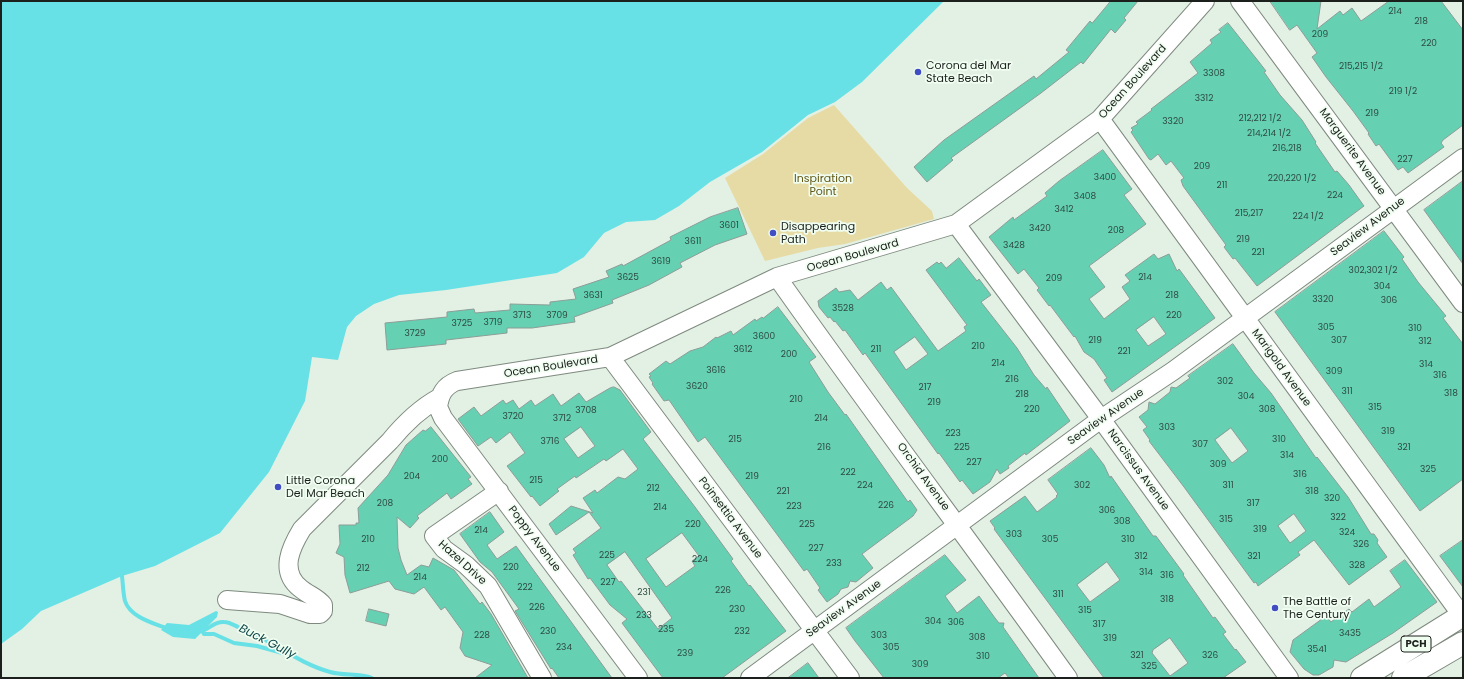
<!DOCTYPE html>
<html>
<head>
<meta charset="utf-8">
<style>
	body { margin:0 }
	#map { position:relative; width:1464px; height:679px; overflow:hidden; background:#e3f0e4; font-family:Poppins,sans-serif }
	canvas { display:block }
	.frame { position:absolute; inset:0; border:2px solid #1c201c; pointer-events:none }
</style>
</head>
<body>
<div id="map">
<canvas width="1464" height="679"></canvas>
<div class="frame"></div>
</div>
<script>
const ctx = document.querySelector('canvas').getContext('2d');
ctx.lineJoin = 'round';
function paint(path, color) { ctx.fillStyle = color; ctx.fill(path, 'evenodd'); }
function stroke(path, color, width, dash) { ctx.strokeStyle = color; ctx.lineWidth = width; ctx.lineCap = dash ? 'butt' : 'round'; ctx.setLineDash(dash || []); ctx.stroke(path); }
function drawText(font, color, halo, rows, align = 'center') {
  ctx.font = font + ' Poppins,sans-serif'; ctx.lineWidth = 3.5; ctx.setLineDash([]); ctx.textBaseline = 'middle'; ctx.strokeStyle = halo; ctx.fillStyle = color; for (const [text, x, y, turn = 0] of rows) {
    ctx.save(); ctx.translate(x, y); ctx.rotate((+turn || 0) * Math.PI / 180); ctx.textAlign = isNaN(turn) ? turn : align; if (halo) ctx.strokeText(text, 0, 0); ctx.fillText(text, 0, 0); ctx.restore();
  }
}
paint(new Path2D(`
	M 834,105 L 907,188 L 932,211 L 934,219 L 845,244 L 818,248 L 765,261 L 725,178 L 763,154 L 808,118 Z`), '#e7dba5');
paint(new Path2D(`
	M 1,1 L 944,1 L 862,82 L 835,102 L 808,115 L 762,152 L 710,182 L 679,206 L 655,220 L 626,222 L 604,233 L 584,257 L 557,273 L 446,290 L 399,295 L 374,304 L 356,316 L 347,327 L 338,360 L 312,357 L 305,401 L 269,472 L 220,533 L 155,566 L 122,576 L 41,611 L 22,629 L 1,644 Z
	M 216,611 L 218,612 L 217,617 L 195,639 L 173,637 L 161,630 L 167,623 L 189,625 Z`), '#67e1e5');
stroke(new Path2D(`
	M 122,576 C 123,584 123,593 125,601 C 130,617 153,623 168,629
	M 196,632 C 209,632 212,621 224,622 C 229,622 234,625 238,627 C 270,639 297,663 330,672 C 344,676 359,673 372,678
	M 203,632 L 204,634 L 214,634 L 234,643 L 257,646 L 286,654`), '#67e1e5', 4);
const building = new Path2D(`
	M 1111,1 L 1138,1 L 1124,18 L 1126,20 L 1115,33 L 1111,29 L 1083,64 L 1081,62 L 1041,93 L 951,158 L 953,160 L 927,182 L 914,167 L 944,140 L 1034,76 L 1036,79 L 1069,52 L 1066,50 L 1090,21 L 1092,23 Z
	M 1270,1 L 1321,1 L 1317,29 L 1340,11 L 1343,15 L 1352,8 L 1361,21 L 1389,1 L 1441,1 L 1463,30 L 1463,125 L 1443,140 L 1441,143 L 1444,147 L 1408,173 L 1403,167 L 1398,170 L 1379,144 L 1376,146 L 1368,134 L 1369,133 L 1353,111 L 1326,77 L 1312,57 L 1317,53 L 1297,25 L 1290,30 Z
	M 1228,23 L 1259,62 L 1266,71 L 1264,72 L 1280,95 L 1302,120 L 1316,142 L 1315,143 L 1335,172 L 1337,171 L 1349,185 L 1364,206 L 1257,286 L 1235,258 L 1233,259 L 1224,247 L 1226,245 L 1183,186 L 1181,180 L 1184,178 L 1171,161 L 1166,165 L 1158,154 L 1151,160 L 1149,159 L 1131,132 L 1133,130 L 1131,128 L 1138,124 L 1136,122 L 1152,110 L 1151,109 L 1198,73 L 1190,62 L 1212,43 L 1210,40 L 1221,32 L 1219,30 Z
	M 1103,150 L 1132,189 L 1124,195 L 1146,224 L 1089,266 L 1105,287 L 1089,299 L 1104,319 L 1130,299 L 1122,287 L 1130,281 L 1125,275 L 1154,254 L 1158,259 L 1169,254 L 1177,271 L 1179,269 L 1215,318 L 1112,392 L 1104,380 L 1107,378 L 1094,359 L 1084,352 L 1075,336 L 1074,337 L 1050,305 L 1049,306 L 1037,290 L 1039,288 L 1024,269 L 1018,274 L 989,237 L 1013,217 L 1014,220 L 1047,196 L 1045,193 L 1059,181 ZM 1154,317 L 1166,334 L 1148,346 L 1136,330 Z
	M 1463,181 L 1463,264 L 1424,210 Z
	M 738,208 L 747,234 L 715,245 L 680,263 L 682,267 L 649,285 L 612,300 L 613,303 L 574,317 L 575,322 L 532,328 L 507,328 L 507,333 L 446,340 L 446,344 L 387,350 L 385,323 L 447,317 L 447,312 L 474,309 L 475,313 L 510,310 L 510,304 L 550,305 L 550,302 L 576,299 L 573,289 L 609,277 L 606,271 L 622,264 L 623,266 L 671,240 L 670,237 L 710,217 Z
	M 1384,231 L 1404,257 L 1402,259 L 1418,282 L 1446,316 L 1443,318 L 1463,344 L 1463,479 L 1420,511 L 1275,312 Z
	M 959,258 L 977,281 L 979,279 L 991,295 L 981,302 L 1017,348 L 1034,375 L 1046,389 L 1047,387 L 1070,421 L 1026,455 L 1025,453 L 1008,466 L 1009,468 L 1000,474 L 997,469 L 990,482 L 973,494 L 962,480 L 960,482 L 939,453 L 938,454 L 865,353 L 863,355 L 845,330 L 843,331 L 835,321 L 834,322 L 830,317 L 828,318 L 819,307 L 818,301 L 836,288 L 839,292 L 850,290 L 858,300 L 881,282 L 887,290 L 891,287 L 938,351 L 966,331 L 964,327 L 967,325 L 926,270 L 937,262 L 939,264 L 941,262 L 946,268 ZM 915,337 L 928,354 L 906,370 L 894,352 Z
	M 778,307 L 816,357 L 809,362 L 828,392 L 845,415 L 846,414 L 908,502 L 910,500 L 917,510 L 913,516 L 862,554 L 873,568 L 856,582 L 850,581 L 848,587 L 841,589 L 838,594 L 827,602 L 818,590 L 820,588 L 807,569 L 804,571 L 790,552 L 705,437 L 698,442 L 669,400 L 664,401 L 652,384 L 653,383 L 649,377 L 651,376 L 649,374 L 666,361 L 670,364 L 690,351 L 703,347 L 716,337 L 717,338 L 731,331 L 733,335 L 755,319 L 756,321 L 762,317 L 763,318 Z
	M 1233,344 L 1254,373 L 1271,393 L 1316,458 L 1317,457 L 1348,497 L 1371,534 L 1374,534 L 1378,540 L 1377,543 L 1387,557 L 1349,585 L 1314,540 L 1298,552 L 1300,555 L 1258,586 L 1256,582 L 1254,583 L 1184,487 L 1149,441 L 1150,440 L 1143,430 L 1147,427 L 1139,417 L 1148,410 L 1149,402 L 1155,404 L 1170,392 L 1171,387 L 1176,388 L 1190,378 L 1188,376 ZM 1231,428 L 1248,451 L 1232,463 L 1215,440 ZM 1294,514 L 1306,531 L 1290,543 L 1278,526 Z
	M 614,387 L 620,390 L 651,432 L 643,439 L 695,507 L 733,559 L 731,561 L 749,586 L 750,585 L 786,631 L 722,678 L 663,678 L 622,623 L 627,619 L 610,605 L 590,578 L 588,579 L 573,555 L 576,553 L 573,549 L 601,528 L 589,512 L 556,535 L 549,524 L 571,506 L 593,513 L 583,498 L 595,490 L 597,493 L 618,477 L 625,479 L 638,469 L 623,449 L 606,461 L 604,459 L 576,478 L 575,476 L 557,489 L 559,491 L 540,506 L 532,496 L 531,497 L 507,466 L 525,453 L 510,432 L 496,443 L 491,437 L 478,446 L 458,419 L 474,407 L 481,416 L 503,400 L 506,404 L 513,400 L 519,409 L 531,400 L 535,406 L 553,394 L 561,406 L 579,393 L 586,402 L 610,388 ZM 581,427 L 595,446 L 578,458 L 564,439 ZM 682,533 L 699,556 L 692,561 L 695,566 L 666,587 L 646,559 ZM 625,552 L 672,618 L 658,629 L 621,581 L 619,582 L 607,565 Z
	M 431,427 L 471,477 L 468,479 L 472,484 L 451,499 L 447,493 L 417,516 L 419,518 L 410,528 L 397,517 L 398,548 L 401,560 L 407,575 L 421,565 L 429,567 L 433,558 L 454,570 L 480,604 L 482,602 L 491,614 L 528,678 L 475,678 L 492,665 L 465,656 L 460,648 L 463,632 L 445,607 L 441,610 L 424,587 L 414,594 L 395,589 L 389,581 L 350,593 L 345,575 L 344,557 L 336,553 L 340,544 L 339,525 L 356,525 L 356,523 L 359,523 L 358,508 L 388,475 L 406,445 L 423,430 L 425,431 Z
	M 1091,448 L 1104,465 L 1110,478 L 1111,476 L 1153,536 L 1156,536 L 1184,574 L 1183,575 L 1213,618 L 1215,617 L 1226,632 L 1223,634 L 1235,650 L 1236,649 L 1246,662 L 1223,678 L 1104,678 L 994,529 L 995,528 L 990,521 L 1025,496 L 1037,512 L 1057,497 L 1056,496 L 1058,494 L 1048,480 ZM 1107,562 L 1120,580 L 1090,602 L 1077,585 ZM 1170,638 L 1188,663 L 1170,676 L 1152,653 L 1153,650 Z
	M 490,512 L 504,532 L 487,545 L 497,559 L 516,546 L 612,678 L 559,678 L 552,668 L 551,669 L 515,611 L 519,609 L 492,572 L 480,562 L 460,534 Z
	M 1463,540 L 1463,587 L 1440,556 Z
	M 945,555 L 966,580 L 945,596 L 957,613 L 979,596 L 995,618 L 999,623 L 1004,623 L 1003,627 L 1039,678 L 1009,678 L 1005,673 L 998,678 L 884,678 L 855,641 L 846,628 Z
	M 1405,560 L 1437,602 L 1393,633 L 1346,662 L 1334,660 L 1333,667 L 1319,675 L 1313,675 L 1304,669 L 1290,652 L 1293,640 L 1326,616 L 1331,622 L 1349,609 L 1352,612 L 1369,599 L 1374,607 L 1401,587 L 1390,571 Z
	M 369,609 L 389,614 L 386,626 L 366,621 Z
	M 808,663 L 819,678 L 788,678 Z`);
paint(building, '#65d0b2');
stroke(building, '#8c9d97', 1);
const minor = new Path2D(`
	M 1240,1 L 1463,303
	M 1100,119 L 1463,617
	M 956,224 L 1101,419 L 1289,678
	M 777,277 C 872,412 972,544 1068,678
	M 610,357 L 850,678
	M 499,491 L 434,536 L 444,549 L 466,565 L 488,586 L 542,678
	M 227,600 L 280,604 L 310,614 L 320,614 L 323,611 L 323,605 C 317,597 308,595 300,588 C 279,571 291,547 302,529 L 390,441 C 404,424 419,409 439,398
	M 638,678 L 443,418 L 438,407 C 440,394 444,386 457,381 L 610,357 L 777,277 L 956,224 L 1100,119 L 1205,1
	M 750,678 L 1101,419 L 1173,371 L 1463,158`);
const highway = new Path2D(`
	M 1362,678 L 1463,615
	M 1403,678 L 1463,643`);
stroke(minor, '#7e8a7f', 20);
stroke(highway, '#7e8a7f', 24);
stroke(minor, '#fff', 18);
stroke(highway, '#fff', 22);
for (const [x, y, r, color] of [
	[918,72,4,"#414dc2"],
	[773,233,4,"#414dc2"],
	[278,487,4,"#414dc2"],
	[1275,608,4,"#414dc2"]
]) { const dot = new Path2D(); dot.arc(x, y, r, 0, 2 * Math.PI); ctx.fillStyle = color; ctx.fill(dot); stroke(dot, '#f0fdf1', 1.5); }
drawText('9px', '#2e4c42', null, [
	["214",1395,12],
	["218",1421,22],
	["209",1320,35],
	["220",1429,44],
	["215,215 1/2",1361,67],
	["3308",1214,74],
	["219 1/2",1403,92],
	["3312",1204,99],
	["219",1372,114],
	["212,212 1/2",1260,119],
	["3320",1173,122],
	["214,214 1/2",1269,134],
	["216,218",1287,149],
	["227",1405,160],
	["209",1202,167],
	["3400",1105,178],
	["220,220 1/2",1292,179],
	["211",1222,186],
	["224",1335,196],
	["3408",1085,197],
	["3412",1064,210],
	["215,217",1249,214],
	["224 1/2",1308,217],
	["3601",729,226],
	["3420",1040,229],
	["208",1116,231],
	["219",1243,240],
	["3611",693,242],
	["3428",1014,246],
	["221",1258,253],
	["3619",661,262],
	["302,302 1/2",1373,271],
	["3625",628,278],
	["214",1145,278],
	["209",1054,279],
	["304",1382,287],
	["3631",593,296],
	["218",1172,296],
	["3320",1323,300],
	["306",1389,301],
	["3528",843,309],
	["3713",522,316],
	["3709",557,316],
	["220",1174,316],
	["3719",493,323],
	["3725",462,324],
	["305",1326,328],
	["310",1415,329],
	["3729",415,334],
	["3600",764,337],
	["219",1095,341],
	["307",1339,341],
	["312",1425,342],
	["210",978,347],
	["3612",743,350],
	["211",876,350],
	["221",1124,352],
	["200",789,355],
	["214",998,364],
	["314",1426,365],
	["3616",716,371],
	["309",1334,372],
	["316",1440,376],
	["216",1012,380],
	["302",1225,382],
	["3620",697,387],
	["217",925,388],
	["311",1347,392],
	["318",1451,394],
	["218",1022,395],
	["304",1246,397],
	["210",796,400],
	["219",934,403],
	["315",1375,408],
	["220",1032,410],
	["308",1267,410],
	["3708",586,411],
	["3720",513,417],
	["3712",562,419],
	["214",821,419],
	["303",1167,428],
	["319",1388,432],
	["223",953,434],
	["215",735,440],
	["310",1279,440],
	["3716",550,442],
	["307",1200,445],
	["216",824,448],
	["225",962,448],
	["321",1404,448],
	["314",1287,456],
	["200",440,460],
	["227",974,463],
	["309",1218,465],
	["325",1428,470],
	["222",848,473],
	["316",1300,475],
	["204",412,477],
	["219",752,477],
	["215",536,481],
	["224",865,486],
	["302",1082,486],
	["311",1228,486],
	["212",653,489],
	["221",783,492],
	["318",1312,492],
	["320",1332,499],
	["208",385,504],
	["317",1253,504],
	["226",886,506],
	["223",794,507],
	["214",660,508],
	["306",1107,511],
	["322",1338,518],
	["315",1226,520],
	["308",1122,522],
	["220",693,525],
	["225",807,525],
	["319",1260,530],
	["214",481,531],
	["324",1347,533],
	["303",1014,535],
	["210",368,540],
	["305",1050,540],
	["310",1128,540],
	["326",1361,545],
	["227",816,549],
	["225",607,556],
	["312",1141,557],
	["321",1254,557],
	["224",700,560],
	["233",834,564],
	["328",1357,566],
	["220",511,568],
	["212",363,569],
	["314",1146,573],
	["316",1167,576],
	["214",420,578],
	["227",608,583],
	["222",525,588],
	["226",723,591],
	["231",644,593],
	["311",1058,595],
	["318",1167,600],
	["226",537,608],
	["230",737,610],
	["315",1085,611],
	["233",644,616],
	["304",933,622],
	["306",956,623],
	["317",1099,625],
	["235",666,630],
	["230",548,632],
	["232",742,632],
	["3435",1350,634],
	["228",482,636],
	["303",879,636],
	["308",977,638],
	["319",1110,639],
	["234",564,648],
	["305",891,648],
	["3541",1317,650],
	["239",685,654],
	["321",1137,656],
	["326",1210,656],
	["310",983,657],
	["309",920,665],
	["325",1149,667]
]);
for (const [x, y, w] of [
	[1416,644,30]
]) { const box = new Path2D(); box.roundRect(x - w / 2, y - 8, w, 16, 3); ctx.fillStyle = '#f0fdf1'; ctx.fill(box); stroke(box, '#1c201c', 1); }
drawText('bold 10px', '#1c201c', null, [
	["PCH",1416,644]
]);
drawText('11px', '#1c201c', '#f0fdf1', [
	["Corona del Mar",926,66],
	["State Beach",926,79],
	["Disappearing",781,227],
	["Path",781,240],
	["Little Corona",286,481],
	["Del Mar Beach",286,494],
	["The Battle of",1283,602],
	["The Century",1283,615]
], 'left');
drawText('11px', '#1c201c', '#f0fdf1', [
	["Ocean Boulevard",1133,82,-48],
	["Marguerite Avenue",1352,152,54],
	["Seaview Avenue",1368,227,-37],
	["Ocean Boulevard",853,256,-16],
	["Ocean Boulevard",551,367,-9],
	["Marigold Avenue",1281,368,54],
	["Seaview Avenue",1106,417,-35],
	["Narcissus Avenue",1138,470,54],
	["Orchid Avenue",923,477,54],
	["Poinsettia Avenue",730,518,53],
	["Poppy Avenue",534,539,53],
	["Hazel Drive",462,563,42],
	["Seaview Avenue",844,609,-36]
]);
drawText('11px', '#625514', '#f0fdf1', [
	["Inspiration",823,179],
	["Point",823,192]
]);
drawText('italic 12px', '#0c4547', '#f0fdf1', [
	["Buck Gully",267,642,27]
]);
</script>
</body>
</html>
